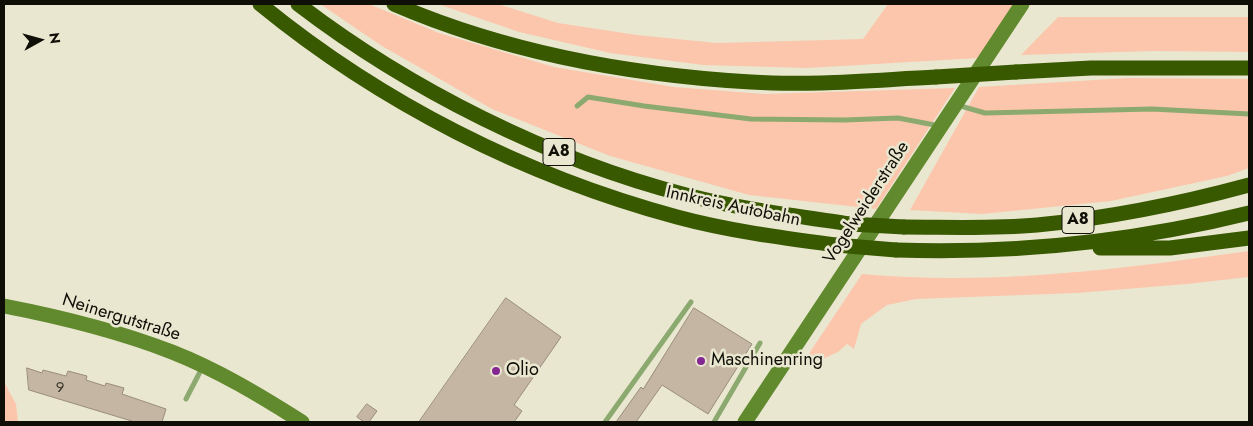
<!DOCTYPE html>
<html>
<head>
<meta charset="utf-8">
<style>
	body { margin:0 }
	#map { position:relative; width:1253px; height:426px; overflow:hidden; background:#eae7d0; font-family:Jost,sans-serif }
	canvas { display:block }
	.frame { position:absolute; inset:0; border:5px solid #100f07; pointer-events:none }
	.north { position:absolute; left:15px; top:15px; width:50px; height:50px; -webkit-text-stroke:4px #eae7d0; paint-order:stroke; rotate:83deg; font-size:14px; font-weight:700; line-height:20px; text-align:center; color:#100f07 }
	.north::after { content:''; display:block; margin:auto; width:18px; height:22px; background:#100f07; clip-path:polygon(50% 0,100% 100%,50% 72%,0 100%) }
</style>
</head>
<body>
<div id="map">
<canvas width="1253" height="426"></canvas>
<div class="frame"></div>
<div class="north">N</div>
</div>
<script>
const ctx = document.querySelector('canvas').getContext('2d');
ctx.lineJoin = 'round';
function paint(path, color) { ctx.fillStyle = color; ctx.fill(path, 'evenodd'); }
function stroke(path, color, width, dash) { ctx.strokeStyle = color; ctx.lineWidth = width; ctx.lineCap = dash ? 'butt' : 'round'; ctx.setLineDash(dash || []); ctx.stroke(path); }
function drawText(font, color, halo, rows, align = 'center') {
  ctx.font = font + ' Jost,sans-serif'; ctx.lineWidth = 5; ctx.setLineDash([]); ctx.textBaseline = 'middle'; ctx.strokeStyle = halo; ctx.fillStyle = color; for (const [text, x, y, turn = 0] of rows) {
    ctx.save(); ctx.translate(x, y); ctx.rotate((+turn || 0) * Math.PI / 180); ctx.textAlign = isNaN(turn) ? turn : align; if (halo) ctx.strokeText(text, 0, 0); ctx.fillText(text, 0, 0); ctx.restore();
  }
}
paint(new Path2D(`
	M 320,4 L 369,4 L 439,33 L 554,67 L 674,87 L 764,94 L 955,88 L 876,209 L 749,195 L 610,156 L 492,109 L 382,46 Z
	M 438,4 L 498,4 L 558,23 L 637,35 L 717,43 L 863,39 L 888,4 L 1015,4 L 979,58 L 807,68 L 703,65 L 610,53 L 519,32 Z
	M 1058,17 L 1249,17 L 1249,52 L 1153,51 L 1021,55 Z
	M 1128,78 L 1249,79 L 1249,168 L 1227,176 L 1111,201 L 982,214 L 910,210 L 979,87 Z
	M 1249,251 L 1249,277 L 1187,284 L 1077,293 L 916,299 L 887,305 L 861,324 L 854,349 L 847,344 L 838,352 L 823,359 L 808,355 L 862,274 C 991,286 1122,269 1249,251 Z
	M 4,382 L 16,404 L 18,422 L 4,422 Z`), '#fcc6ad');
const building = new Path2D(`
	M 506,298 L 561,337 L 514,405 L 522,411 L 514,422 L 419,422 Z
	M 694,308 L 752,344 L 708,414 L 662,385 L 636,422 L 616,422 L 641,387 L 643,389 Z
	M 27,368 L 42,373 L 43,370 L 66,376 L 68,371 L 87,376 L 86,380 L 105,386 L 106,383 L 124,388 L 122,394 L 166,409 L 162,422 L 135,422 L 29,390 Z
	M 367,404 L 377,411 L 369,422 L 364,422 L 357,417 Z`);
paint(building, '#c4b6a3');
stroke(building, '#9a8c7a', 1);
stroke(new Path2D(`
	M 958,104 L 964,107 L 985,113 L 1152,109 L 1249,114
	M 577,106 L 588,97 L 644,106 L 751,119 L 844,120 L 898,118 L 940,126
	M 186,399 L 202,368
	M 605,422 L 691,302
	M 714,422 L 760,343`), '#8ca970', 5);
stroke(new Path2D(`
	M 4,306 C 61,317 118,331 172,352 C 218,370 261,396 302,422
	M 745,422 L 1022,4`), '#61892e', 15);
stroke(new Path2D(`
	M 260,4 C 381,103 525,176 677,217 C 729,231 783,238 836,245
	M 298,4 C 409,89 550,160 686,195 C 740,209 796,216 850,224
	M 394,4 C 505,52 631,75 751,82 C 812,86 874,80 936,77
	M 1016,72 L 1091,68 L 1249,68
	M 904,227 C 948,227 993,229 1037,225 C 1109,218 1179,204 1249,185
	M 1100,248 L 1170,248 L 1249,238
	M 896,250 C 1016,254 1132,242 1249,213`), '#385900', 15);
stroke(new Path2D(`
	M 936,77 L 1016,72
	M 850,224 L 904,227
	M 836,245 L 896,250`), '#385900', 15);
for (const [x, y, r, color] of [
	[701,361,5,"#852793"],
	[496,371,5,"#852793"]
]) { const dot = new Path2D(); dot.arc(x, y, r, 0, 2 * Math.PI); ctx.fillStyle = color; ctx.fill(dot); stroke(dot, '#eae7d0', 2); }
drawText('15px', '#3d392e', null, [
	["9",60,388]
]);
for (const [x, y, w] of [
	[559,152,32],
	[1078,220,32]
]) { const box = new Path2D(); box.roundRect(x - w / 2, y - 13.5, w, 27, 4); ctx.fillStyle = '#eae7d0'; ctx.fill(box); stroke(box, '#100f07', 1); }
drawText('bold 16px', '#100f07', null, [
	["A8",559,152],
	["A8",1078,220]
]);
drawText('18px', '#100f07', '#eae7d0', [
	["Vogelweiderstraße",867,203,-57],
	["Innkreis Autobahn",733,207,12],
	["Neinergutstraße",121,318,17]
]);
drawText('18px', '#100f07', '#eae7d0', [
	["Maschinenring",711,361],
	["Olio",506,371]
], 'left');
</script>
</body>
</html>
